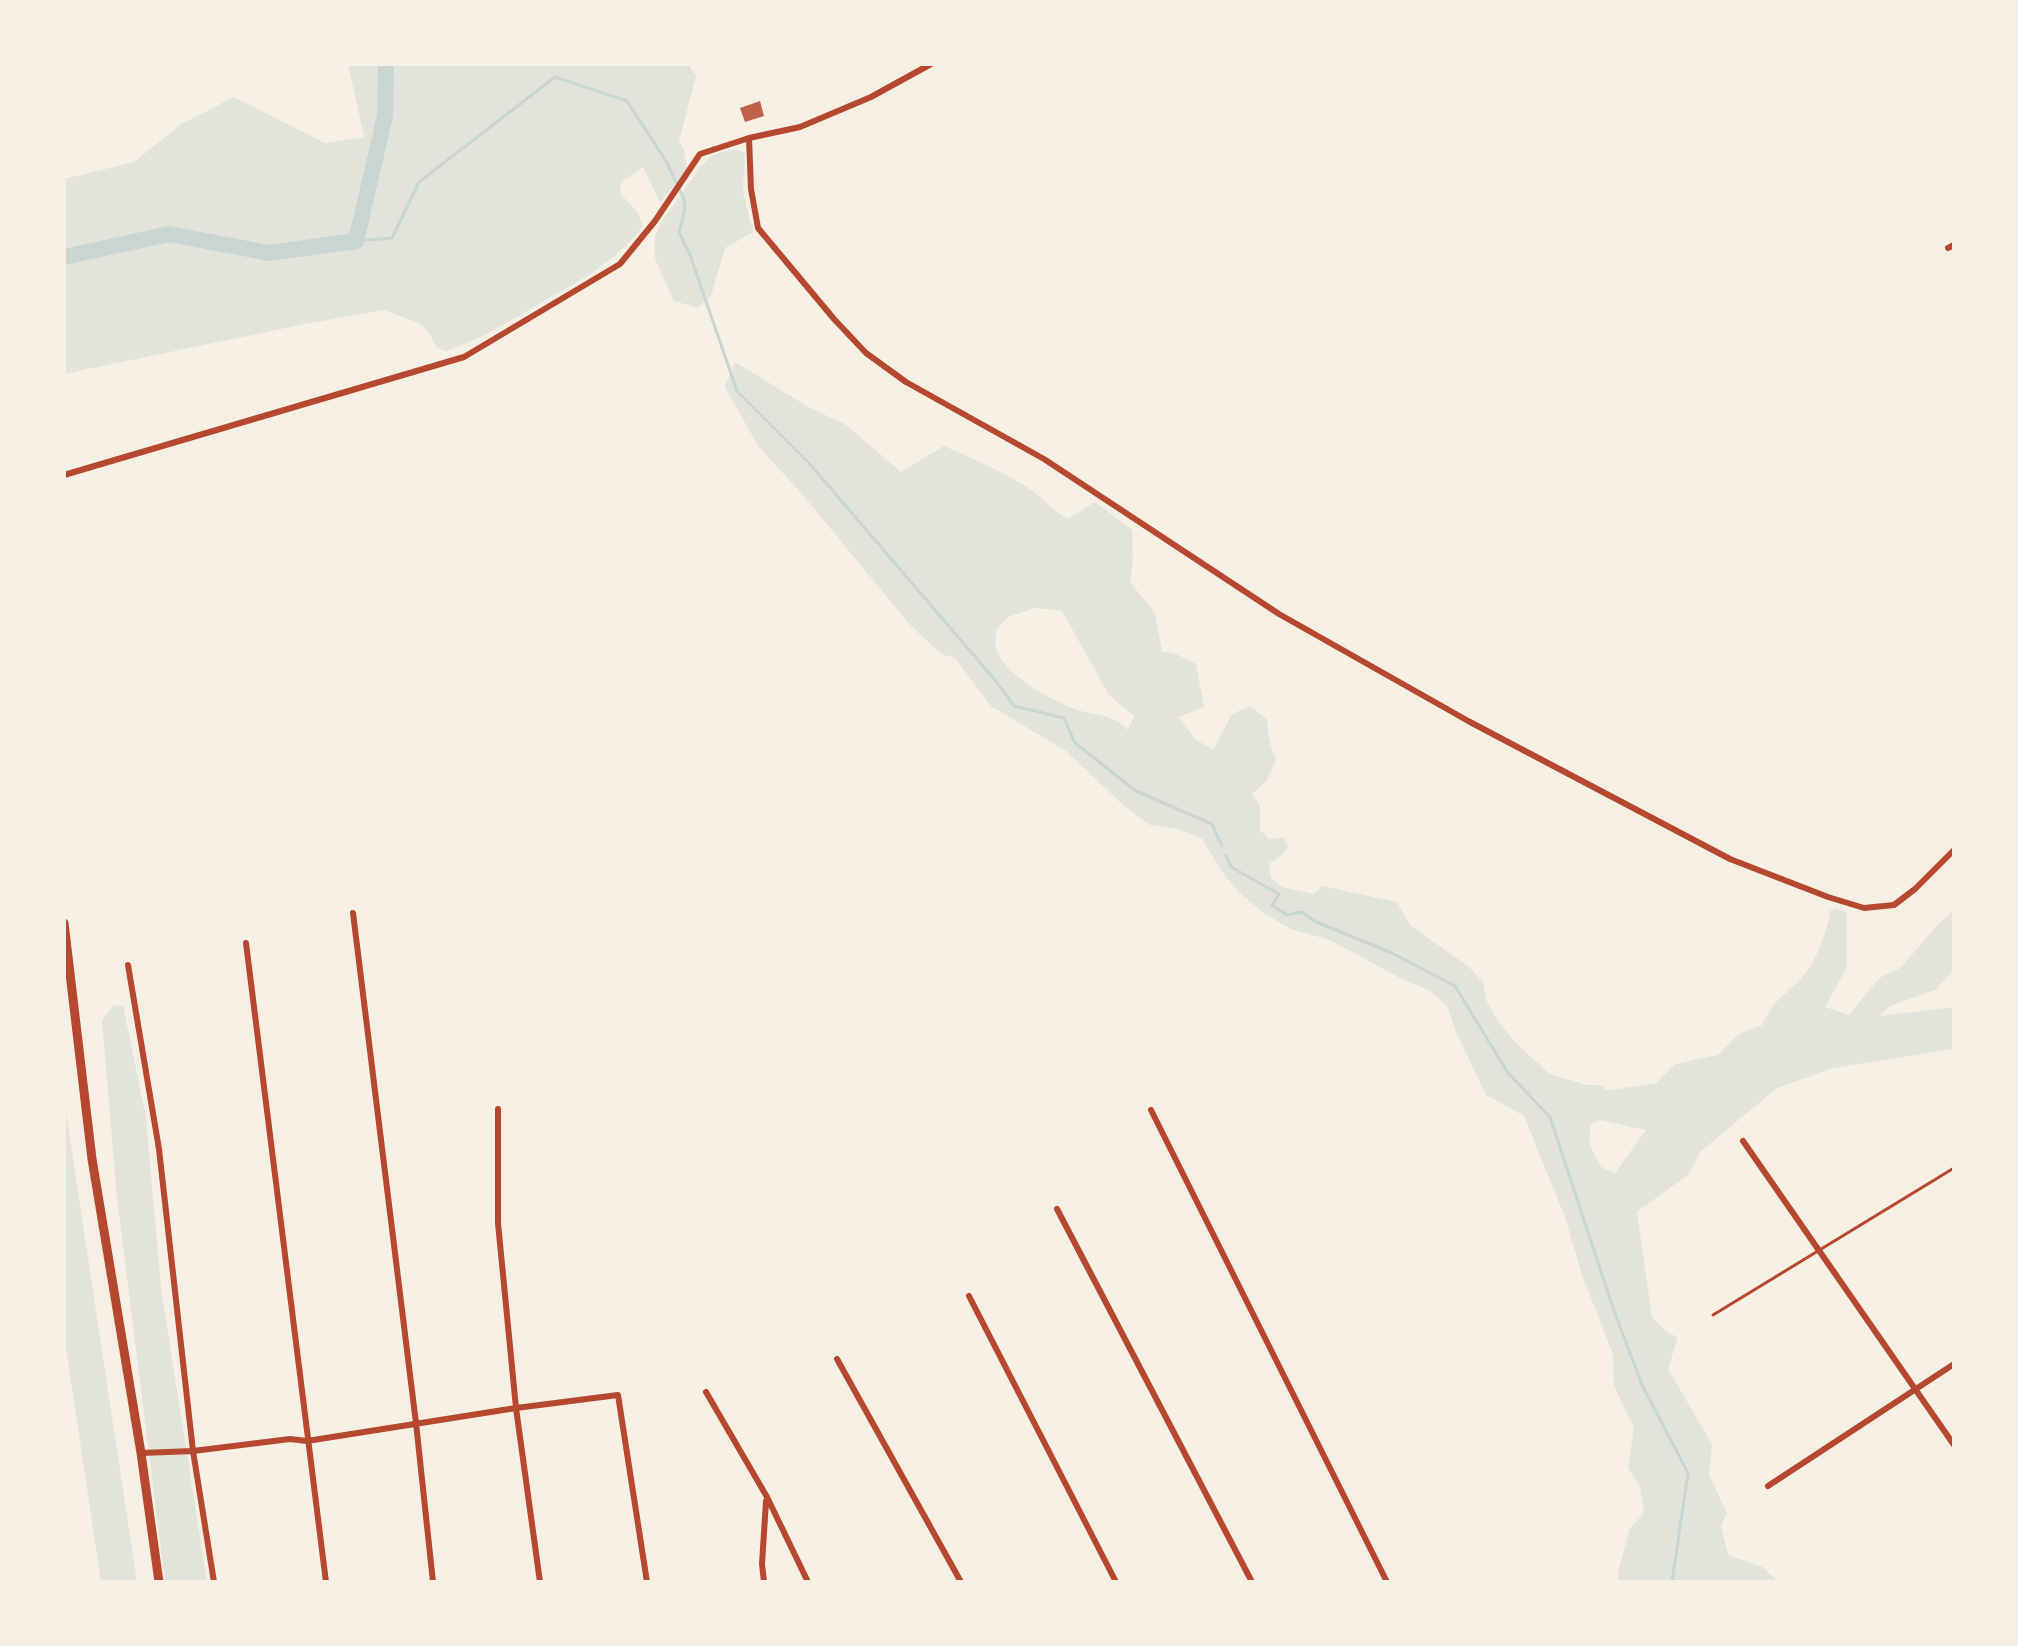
<!DOCTYPE html>
<html>
<head>
<meta charset="utf-8">
<style>
	body { margin:0 }
	#map { position:relative; width:2018px; height:1646px; overflow:hidden; background:#f6efe4; font-family:"Alegreya Sans",sans-serif }
	canvas { display:block }
	.frame { position:absolute; inset:0; border:66px solid #f6efe4; pointer-events:none }
</style>
</head>
<body>
<div id="map">
<canvas width="2018" height="1646"></canvas>
<div class="frame"></div>
</div>
<script>
const ctx = document.querySelector('canvas').getContext('2d');
ctx.lineJoin = 'round';
function paint(path, color) { ctx.fillStyle = color; ctx.fill(path, 'evenodd'); }
function stroke(path, color, width, dash) { ctx.strokeStyle = color; ctx.lineWidth = width; ctx.lineCap = dash ? 'butt' : 'round'; ctx.setLineDash(dash || []); ctx.stroke(path); }
paint(new Path2D(`
	M 348,64 L 688,64 L 696,76 L 679,142 L 684,149 L 687,171 L 660,202 L 643,167 L 621,182 L 620,193 L 638,213 L 643,226 C 613,266 571,285 529,310 C 501,326 476,342 445,351 L 437,347 L 427,330 L 419,323 L 384,310 L 305,324 L 64,374 L 64,179 L 134,162 L 180,125 L 234,97 L 325,143 L 364,137 Z
	M 729,150 L 740,150 L 745,153 L 743,192 L 753,232 L 725,248 L 711,296 L 698,308 L 674,301 L 655,259 L 655,237 L 660,224 L 701,166 L 713,155 Z
	M 735,362 L 810,408 L 845,424 L 901,472 L 944,446 C 974,459 1007,473 1034,492 C 1048,502 1051,510 1068,519 L 1095,502 L 1132,530 L 1133,559 L 1130,582 L 1155,613 L 1162,651 L 1178,655 L 1196,664 L 1204,707 L 1178,717 L 1195,739 L 1213,750 L 1232,714 L 1250,706 L 1267,719 L 1269,740 L 1276,760 L 1267,780 L 1252,794 L 1260,806 L 1260,830 L 1269,839 L 1284,837 L 1288,847 L 1282,855 L 1269,864 L 1271,878 L 1282,887 L 1314,894 L 1322,886 L 1397,902 L 1410,925 L 1469,967 L 1483,982 L 1487,1002 L 1499,1023 L 1519,1046 L 1550,1074 L 1587,1085 L 1603,1085 L 1605,1091 L 1656,1083 L 1675,1064 L 1718,1055 L 1740,1033 L 1762,1025 C 1774,1000 1780,999 1799,981 C 1815,965 1827,933 1830,911 L 1836,908 L 1847,913 L 1847,967 L 1825,1007 L 1849,1015 C 1853,1010 1878,979 1881,977 C 1888,973 1896,972 1903,965 C 1920,946 1934,926 1954,910 L 1954,970 L 1935,990 L 1892,1005 L 1879,1016 L 1954,1007 L 1954,1049 L 1833,1068 L 1777,1088 L 1700,1152 L 1690,1173 L 1637,1212 L 1652,1317 L 1668,1333 L 1678,1337 L 1668,1369 L 1712,1444 L 1709,1475 L 1727,1513 L 1721,1525 L 1728,1555 L 1762,1567 L 1779,1582 L 1618,1582 L 1619,1569 L 1630,1528 L 1644,1513 L 1640,1486 L 1628,1468 L 1634,1428 L 1614,1386 L 1613,1354 L 1582,1275 L 1565,1217 L 1524,1116 L 1486,1095 L 1456,1032 L 1447,1006 L 1429,990 L 1400,978 L 1330,940 L 1291,929 L 1265,914 L 1241,894 L 1225,876 L 1202,839 L 1178,829 L 1150,825 L 1122,804 L 1066,751 L 991,706 L 955,658 L 941,654 L 911,626 L 802,494 L 758,446 L 725,387 ZM 1035,608 L 1062,611 L 1109,695 L 1134,716 L 1128,730 C 1110,713 1100,717 1078,710 C 1054,702 1003,675 996,648 C 995,643 996,635 996,630 L 1008,617 ZM 1601,1120 L 1646,1130 L 1615,1173 L 1601,1167 L 1589,1144 L 1591,1124 Z
	M 123,1005 L 146,1118 L 161,1288 L 207,1582 L 165,1582 L 117,1197 L 102,1020 L 113,1006 Z
	M 64,1099 L 137,1582 L 101,1582 L 64,1335 Z`), '#e2e4dc');
stroke(new Path2D(`
	M 356,241 L 392,238 L 419,182 L 555,77 L 627,101 L 666,161 L 684,199 L 685,209 L 679,232 L 690,255 L 737,391 L 809,463 L 995,680 L 1014,706 L 1064,718 L 1075,743 L 1136,791 L 1212,824 L 1222,846
	M 1226,855 L 1231,867 L 1279,894 L 1272,905 L 1287,915 L 1302,912 L 1314,921 L 1392,953 L 1455,986 L 1508,1073 L 1550,1117 L 1613,1308 L 1642,1385 L 1688,1473 L 1672,1582`), '#c9d6d2', 3);
stroke(new Path2D(`
	M 64,257 L 169,234 L 269,253 L 356,241 L 385,116 L 386,64`), '#c9d6d2', 16);
paint(new Path2D(`
	M 760,101 L 764,116 L 745,122 L 740,108 Z`), '#bf614a');
stroke(new Path2D(`
	M 1713,1315 L 1954,1168`), '#b5482f', 3);
stroke(new Path2D(`
	M 749,138 L 751,189 L 758,228 L 834,319 L 866,353 L 906,382 L 1044,459 L 1279,614 L 1470,722 L 1730,859 L 1828,897 L 1864,908 L 1894,905 L 1915,889 L 1954,850
	M 1948,248 L 1954,245
	M 64,475 L 464,357 L 620,264 L 655,221 L 700,154 L 749,138 L 800,127 L 871,97 L 931,64
	M 353,913 L 416,1423 L 433,1582
	M 246,943 L 326,1582
	M 128,965 L 159,1149 L 193,1451 L 214,1582
	M 498,1109 L 498,1223 L 516,1408 L 540,1582
	M 1151,1110 L 1387,1582
	M 1743,1141 L 1954,1445
	M 1057,1209 L 1252,1582
	M 969,1296 L 1116,1582
	M 837,1359 L 961,1582
	M 706,1392 L 767,1497 L 808,1582
	M 141,1453 L 193,1451 L 290,1439 L 307,1441 L 516,1408 L 618,1395 L 647,1582
	M 1768,1486 L 1954,1364
	M 764,1582 L 762,1564 L 766,1501`), '#b5482f', 6);
stroke(new Path2D(`
	M 64,923 L 92,1159 L 141,1453 L 159,1582`), '#b5482f', 9);
</script>
</body>
</html>
